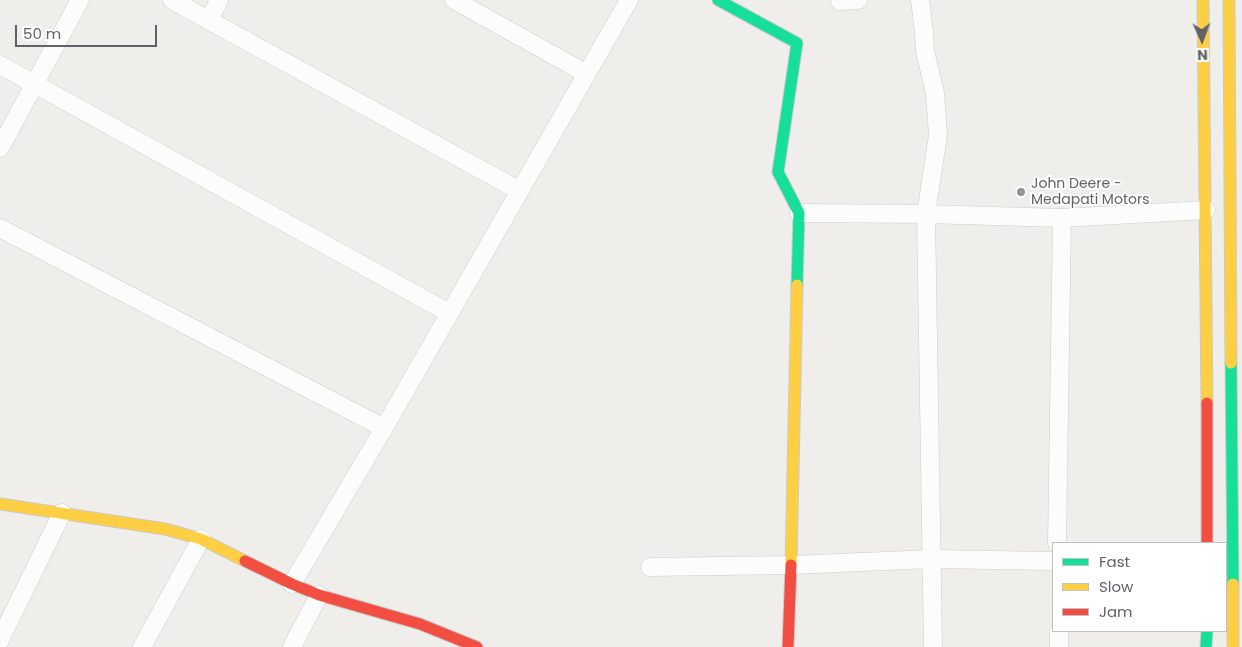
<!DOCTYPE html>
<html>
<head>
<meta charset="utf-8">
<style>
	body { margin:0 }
	#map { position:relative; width:1242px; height:647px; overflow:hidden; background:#efeeea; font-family:Poppins,sans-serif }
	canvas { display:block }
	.legend { position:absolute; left:1052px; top:542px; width:175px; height:90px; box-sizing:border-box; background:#fff; border:1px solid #bfc0c2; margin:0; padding:6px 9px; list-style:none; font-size:15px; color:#606267 }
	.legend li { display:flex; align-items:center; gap:10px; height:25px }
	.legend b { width:25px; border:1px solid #bfc0c2 }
	.north { position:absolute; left:1177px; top:15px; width:50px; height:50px; -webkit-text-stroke:4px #fff; paint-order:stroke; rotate:178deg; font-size:14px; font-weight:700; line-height:20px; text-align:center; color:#606267 }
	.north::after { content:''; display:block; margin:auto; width:18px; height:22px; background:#606267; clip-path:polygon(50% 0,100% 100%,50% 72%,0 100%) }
	.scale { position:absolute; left:15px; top:25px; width:142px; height:22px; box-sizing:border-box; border:2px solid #606267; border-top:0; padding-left:6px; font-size:15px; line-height:18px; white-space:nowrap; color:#606267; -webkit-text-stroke:4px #fff; paint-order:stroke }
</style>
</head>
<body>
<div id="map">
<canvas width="1242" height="647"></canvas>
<ul class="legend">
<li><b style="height:6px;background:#16e098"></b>Fast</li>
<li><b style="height:6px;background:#ffcf43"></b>Slow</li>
<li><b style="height:6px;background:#f24e42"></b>Jam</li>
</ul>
<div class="north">N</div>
<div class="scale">50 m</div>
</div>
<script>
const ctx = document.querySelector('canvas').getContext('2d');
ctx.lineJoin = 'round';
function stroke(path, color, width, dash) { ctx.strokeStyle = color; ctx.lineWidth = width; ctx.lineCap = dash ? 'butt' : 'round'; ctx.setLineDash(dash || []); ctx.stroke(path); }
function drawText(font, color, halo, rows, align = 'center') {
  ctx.font = font + ' Poppins,sans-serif'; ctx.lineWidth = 4; ctx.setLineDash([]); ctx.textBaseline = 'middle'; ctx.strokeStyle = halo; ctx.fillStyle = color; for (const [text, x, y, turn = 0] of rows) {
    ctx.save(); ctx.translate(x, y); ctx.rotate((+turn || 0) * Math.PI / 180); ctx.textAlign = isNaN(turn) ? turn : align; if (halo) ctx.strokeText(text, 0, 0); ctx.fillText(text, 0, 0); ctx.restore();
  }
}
const street = new Path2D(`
	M 172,0 L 520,191
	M 454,0 L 587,74
	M 920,0 L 924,32 L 925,51 L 935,93 L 938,135 L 926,214 L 933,647
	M 840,1 L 858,0
	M 209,20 L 219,0
	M 0,65 L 449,313
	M 0,148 L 80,0
	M 799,213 L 926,214 L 1062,218 L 1206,210
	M 0,228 L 384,428
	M 1057,543 L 1062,218
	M 650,567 L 791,565 L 932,559 L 1053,561
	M 292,584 L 384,428 L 629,0
	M 1059,631 L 1059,647
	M 0,640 L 62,513
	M 142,647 L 201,539
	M 292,647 L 319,595`);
const fast = new Path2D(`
	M 718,0 L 797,43 L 778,172 L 799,213 L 797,285
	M 1231,363 L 1233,584
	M 1206,647 L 1207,631`);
const slow = new Path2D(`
	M 1203,0 L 1207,403
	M 1229,0 L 1231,363
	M 0,504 L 165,529 L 201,539 L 245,561
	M 791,565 L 797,285
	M 1233,584 L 1233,647`);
const jam = new Path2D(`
	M 1207,403 L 1207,543
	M 245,561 L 292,584 L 319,595 L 420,624 L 477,647
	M 788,647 L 791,565`);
stroke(street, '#cccccb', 19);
stroke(fast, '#cacacb', 13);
stroke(slow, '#cacacb', 13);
stroke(jam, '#cacacb', 13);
stroke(street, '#fdfcfc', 18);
stroke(fast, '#16e098', 11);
stroke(slow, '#ffcf43', 11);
stroke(jam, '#f24e42', 11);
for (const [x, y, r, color] of [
	[1021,192,5,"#929395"]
]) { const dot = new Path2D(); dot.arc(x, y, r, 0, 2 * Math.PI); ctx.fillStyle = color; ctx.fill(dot); stroke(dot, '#fff', 2); }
drawText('14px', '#606267', '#fff', [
	["John Deere -",1031,184],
	["Medapati Motors",1031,200]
], 'left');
</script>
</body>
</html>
